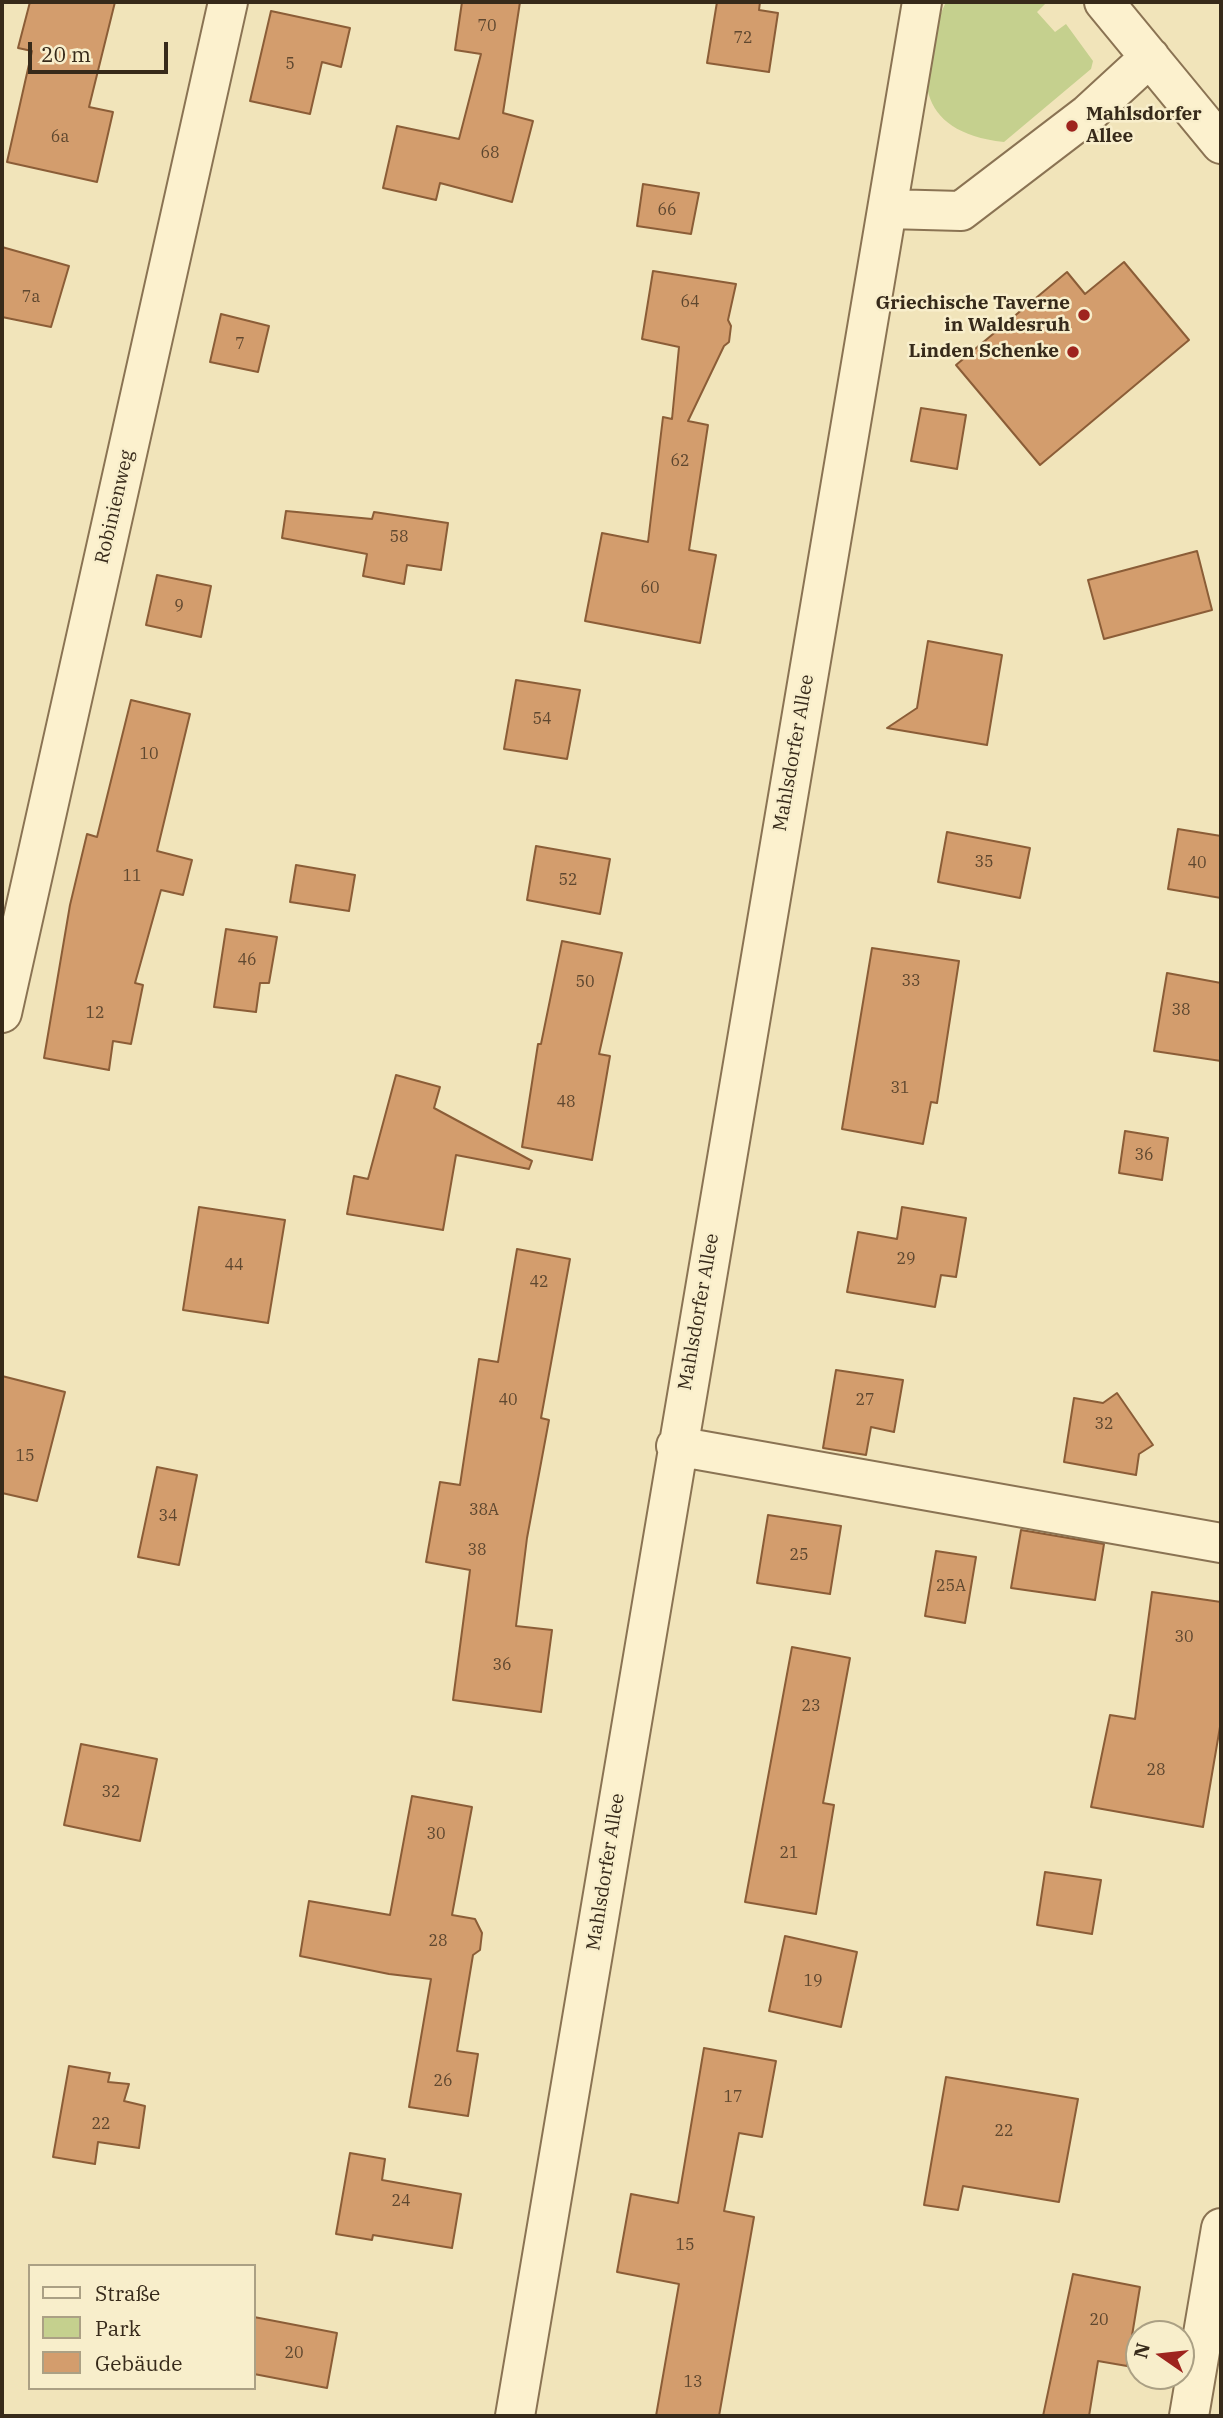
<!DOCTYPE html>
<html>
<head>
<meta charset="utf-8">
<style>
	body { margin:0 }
	#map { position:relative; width:1223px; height:2418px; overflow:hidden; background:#f1e4ba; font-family:"IBM Plex Serif",serif }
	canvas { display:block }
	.frame { position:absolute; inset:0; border:4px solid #372a1a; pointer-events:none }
	.legend { position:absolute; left:28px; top:2264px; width:228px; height:126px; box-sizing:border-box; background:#f8eecb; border:2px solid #aba084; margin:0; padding:9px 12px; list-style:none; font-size:21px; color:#372a1a }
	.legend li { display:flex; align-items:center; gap:14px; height:35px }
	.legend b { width:35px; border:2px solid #aba084 }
	.north { position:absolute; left:1125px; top:2320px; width:70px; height:70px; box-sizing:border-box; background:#f8eecb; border:2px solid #aba084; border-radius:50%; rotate:284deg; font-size:19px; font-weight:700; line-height:28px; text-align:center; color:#372a1a }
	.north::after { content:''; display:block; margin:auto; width:24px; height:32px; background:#9e241e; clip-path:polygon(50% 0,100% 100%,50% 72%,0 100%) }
	.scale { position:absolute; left:28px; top:42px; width:140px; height:32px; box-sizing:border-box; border:4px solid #372a1a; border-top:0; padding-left:9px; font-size:21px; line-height:24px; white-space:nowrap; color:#372a1a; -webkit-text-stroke:5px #f8eecb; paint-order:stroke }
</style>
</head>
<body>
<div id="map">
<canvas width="1223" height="2418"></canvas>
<div class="frame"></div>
<ul class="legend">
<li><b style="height:9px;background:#fcf1ce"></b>Straße</li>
<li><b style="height:19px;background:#c5d08e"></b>Park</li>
<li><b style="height:19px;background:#d39d6d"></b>Gebäude</li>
</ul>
<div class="north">N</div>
<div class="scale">20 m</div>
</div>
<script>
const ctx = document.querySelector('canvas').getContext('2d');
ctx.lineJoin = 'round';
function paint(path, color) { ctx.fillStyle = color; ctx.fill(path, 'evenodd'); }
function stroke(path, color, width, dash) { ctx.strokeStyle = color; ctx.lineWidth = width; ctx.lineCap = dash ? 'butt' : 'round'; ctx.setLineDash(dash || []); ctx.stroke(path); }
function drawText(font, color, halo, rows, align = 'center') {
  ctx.font = font + ' "IBM Plex Serif",serif'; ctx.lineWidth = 5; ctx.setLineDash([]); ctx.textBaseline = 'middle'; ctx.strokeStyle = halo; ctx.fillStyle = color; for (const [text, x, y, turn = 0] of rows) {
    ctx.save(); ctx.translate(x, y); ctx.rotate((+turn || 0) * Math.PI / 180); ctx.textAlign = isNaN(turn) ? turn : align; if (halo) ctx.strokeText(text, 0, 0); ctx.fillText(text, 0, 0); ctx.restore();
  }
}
paint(new Path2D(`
	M 946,2 L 1047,2 L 1037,12 L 1055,32 L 1066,24 L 1093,61 L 1091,69 L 1004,142 C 914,132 913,72 946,2 Z`), '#c5d08e');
const building = new Path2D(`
	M 30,2 L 115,2 L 89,107 L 113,112 L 97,182 L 7,162 L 32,51 L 18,48 Z
	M 462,2 L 520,2 L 503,113 L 533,121 L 512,202 L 440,183 L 436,200 L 383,188 L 397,126 L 459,139 L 481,54 L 455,50 Z
	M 717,2 L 760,2 L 759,10 L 778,13 L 769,72 L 707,63 Z
	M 271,11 L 350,28 L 341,67 L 322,62 L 310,114 L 250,101 Z
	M 643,184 L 699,193 L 691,234 L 637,226 Z
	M 2,247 L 69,266 L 51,327 L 2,317 Z
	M 1124,262 L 1189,340 L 1040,465 L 956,365 L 1067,272 L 1085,294 Z
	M 653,271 L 736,284 L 728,320 L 731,326 L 729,342 L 724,346 L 688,421 L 708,425 L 689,550 L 716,555 L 700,643 L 585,621 L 602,533 L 648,542 L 663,417 L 672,419 L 679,347 L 642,339 Z
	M 221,314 L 269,326 L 258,372 L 210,362 Z
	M 921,408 L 966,415 L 957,469 L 911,461 Z
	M 286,511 L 372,519 L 374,512 L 448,523 L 441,570 L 407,565 L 404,584 L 363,576 L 367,554 L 282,538 Z
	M 1197,551 L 1212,610 L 1104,639 L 1088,580 Z
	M 157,575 L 211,586 L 201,637 L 146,625 Z
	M 928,641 L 1002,655 L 987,745 L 887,728 L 917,708 Z
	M 516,680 L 580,690 L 567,759 L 504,749 Z
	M 131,700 L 190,714 L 157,851 L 192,860 L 183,895 L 161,890 L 135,983 L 143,985 L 131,1044 L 113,1041 L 109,1070 L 44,1058 L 70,905 L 87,834 L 97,837 Z
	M 1178,829 L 1221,836 L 1221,898 L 1168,889 Z
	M 947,832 L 1030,848 L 1020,898 L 938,882 Z
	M 536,846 L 610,859 L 600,914 L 527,900 Z
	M 296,865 L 355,875 L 349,911 L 290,902 Z
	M 226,929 L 277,937 L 269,983 L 260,983 L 256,1012 L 214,1007 Z
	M 562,941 L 622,953 L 599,1054 L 610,1056 L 592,1160 L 522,1147 L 538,1044 L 541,1044 Z
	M 872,948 L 959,961 L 937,1103 L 931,1102 L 923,1144 L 842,1129 Z
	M 1167,973 L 1221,983 L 1221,1061 L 1154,1051 Z
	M 396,1075 L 440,1087 L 434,1108 L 532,1161 L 529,1169 L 456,1155 L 443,1230 L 347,1214 L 354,1176 L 368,1179 Z
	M 1125,1131 L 1168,1138 L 1162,1180 L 1119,1173 Z
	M 199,1207 L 285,1220 L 268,1323 L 183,1310 Z
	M 902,1207 L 966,1218 L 956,1277 L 941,1275 L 935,1307 L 847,1292 L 858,1232 L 897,1239 Z
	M 517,1249 L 570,1259 L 541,1418 L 549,1420 L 527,1538 L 516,1626 L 552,1630 L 541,1712 L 453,1700 L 470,1570 L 426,1562 L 440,1482 L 460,1485 L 479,1359 L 498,1362 Z
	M 836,1370 L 903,1380 L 894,1432 L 871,1427 L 866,1455 L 823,1448 Z
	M 2,1376 L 65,1392 L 37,1501 L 2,1493 Z
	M 1117,1393 L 1153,1445 L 1139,1454 L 1136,1475 L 1064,1462 L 1074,1398 L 1103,1403 Z
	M 157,1467 L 197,1475 L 179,1565 L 138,1557 Z
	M 768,1515 L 841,1526 L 830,1594 L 757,1583 Z
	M 1021,1530 L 1104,1544 L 1095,1600 L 1011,1588 Z
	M 936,1551 L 976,1557 L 965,1623 L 925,1616 Z
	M 1152,1592 L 1221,1602 L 1221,1721 L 1203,1827 L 1091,1807 L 1110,1715 L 1135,1719 Z
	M 792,1647 L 850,1658 L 823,1803 L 834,1805 L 816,1914 L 745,1902 Z
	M 81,1744 L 157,1759 L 140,1841 L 64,1825 Z
	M 412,1796 L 472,1807 L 452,1915 L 475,1919 L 482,1933 L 480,1950 L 473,1955 L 457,2051 L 478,2054 L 468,2116 L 409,2107 L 431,1979 L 389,1974 L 300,1956 L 309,1901 L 390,1915 Z
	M 1045,1872 L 1101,1880 L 1092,1934 L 1037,1925 Z
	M 785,1936 L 857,1952 L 841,2027 L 769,2011 Z
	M 704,2048 L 776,2061 L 762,2137 L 739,2133 L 724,2211 L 754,2217 L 719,2416 L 656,2416 L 679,2284 L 617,2272 L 631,2194 L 678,2203 Z
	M 69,2066 L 110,2073 L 108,2082 L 129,2084 L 124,2101 L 145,2106 L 139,2148 L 98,2142 L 95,2164 L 53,2157 Z
	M 946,2077 L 1078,2099 L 1059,2202 L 963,2186 L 958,2210 L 924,2205 Z
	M 350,2153 L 385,2159 L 382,2180 L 461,2194 L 452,2248 L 373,2235 L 372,2240 L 336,2234 Z
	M 1073,2274 L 1140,2287 L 1127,2366 L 1098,2361 L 1089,2416 L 1043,2416 Z
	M 254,2317 L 337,2333 L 327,2388 L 254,2374 Z`);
paint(building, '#d39d6d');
stroke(building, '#8b5d37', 2);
const minor = new Path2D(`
	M 1104,2 L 1221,144
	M 888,209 L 961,211 L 1088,114 L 1150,57
	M 2,1013 L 228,2
	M 676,1446 L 1221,1543
	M 515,2416 L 922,2
	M 1189,2416 L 1221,2228`);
stroke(minor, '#8a7353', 42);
stroke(minor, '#fcf1ce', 38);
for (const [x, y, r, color] of [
	[1072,126,7,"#9e241e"],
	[1084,315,7,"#9e241e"],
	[1073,352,7,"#9e241e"]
]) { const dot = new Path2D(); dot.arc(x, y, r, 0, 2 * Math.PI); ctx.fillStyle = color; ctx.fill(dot); stroke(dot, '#f8eecb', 2.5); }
drawText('16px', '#5e472f', null, [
	["70",487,26],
	["72",743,38],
	["5",290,64],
	["6a",60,137],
	["68",490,153],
	["66",667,210],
	["7a",31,297],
	["64",690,302],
	["7",240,344],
	["62",680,461],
	["58",399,537],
	["60",650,588],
	["9",179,606],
	["54",542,719],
	["10",149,754],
	["35",984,862],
	["40",1197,863],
	["11",132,876],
	["52",568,880],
	["46",247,960],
	["33",911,981],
	["50",585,982],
	["38",1181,1010],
	["12",95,1013],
	["31",900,1088],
	["48",566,1102],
	["36",1144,1155],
	["29",906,1259],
	["44",234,1265],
	["42",539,1282],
	["40",508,1400],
	["27",865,1400],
	["32",1104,1424],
	["15",25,1456],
	["38A",484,1510],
	["34",168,1516],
	["38",477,1550],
	["25",799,1555],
	["25A",951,1586],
	["30",1184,1637],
	["36",502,1665],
	["23",811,1706],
	["28",1156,1770],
	["32",111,1792],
	["30",436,1834],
	["21",789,1853],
	["28",438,1941],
	["19",813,1981],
	["26",443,2081],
	["17",733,2097],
	["22",101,2124],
	["22",1004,2131],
	["24",401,2201],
	["15",685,2245],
	["20",1099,2320],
	["20",294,2353],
	["13",693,2382]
]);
drawText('bold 19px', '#372a1a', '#f8eecb', [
	["Mahlsdorfer",1086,115,"left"],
	["Allee",1086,137,"left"],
	["Griechische Taverne",1070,304],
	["in Waldesruh",1070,326],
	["Linden Schenke",1059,352]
], 'right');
drawText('19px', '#372a1a', '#f8eecb', [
	["Robinienweg",115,507,-77],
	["Mahlsdorfer Allee",794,753,-80],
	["Mahlsdorfer Allee",699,1312,-80],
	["Mahlsdorfer Allee",606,1872,-81]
]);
</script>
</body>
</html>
